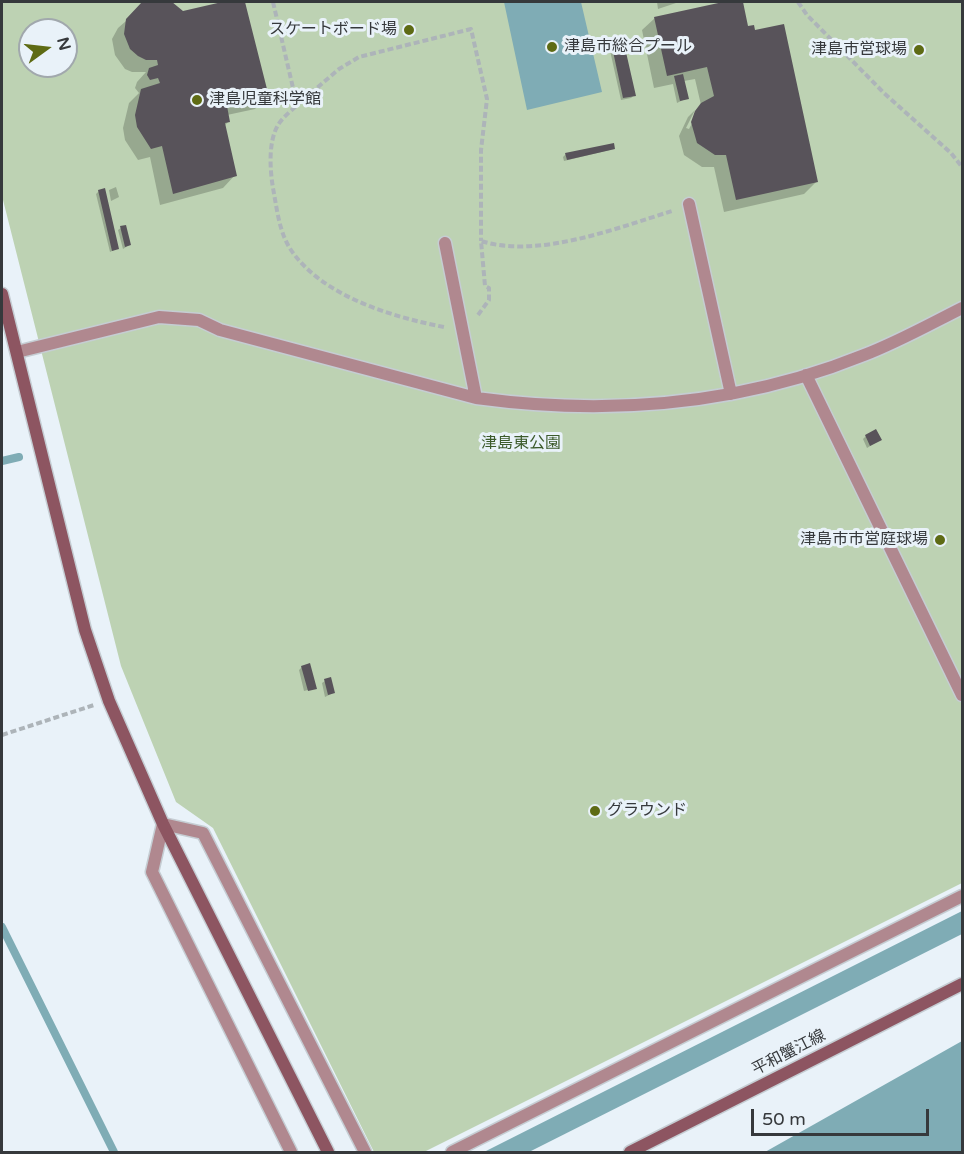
<!DOCTYPE html>
<html>
<head>
<meta charset="utf-8">
<style>
	body { margin:0 }
	#map { position:relative; width:964px; height:1154px; overflow:hidden; background:#e9f2f9; font-family:"Varela Round",sans-serif }
	canvas { display:block }
	.frame { position:absolute; inset:0; border:3px solid #36393c; pointer-events:none }
	.north { position:absolute; left:18px; top:18px; width:60px; height:60px; box-sizing:border-box; background:#e9f2f9; border:2px solid #a1a8ad; border-radius:50%; rotate:75deg; font-size:16px; font-weight:700; line-height:24px; text-align:center; color:#36393c }
	.north::after { content:''; display:block; margin:auto; width:21px; height:27px; background:#5e6b14; clip-path:polygon(50% 0,100% 100%,50% 72%,0 100%) }
	.scale { position:absolute; left:751px; top:1109px; width:178px; height:27px; box-sizing:border-box; border:3px solid #36393c; border-top:0; padding-left:8px; font-size:18px; line-height:21px; white-space:nowrap; color:#36393c; -webkit-text-stroke:4px #e9f2f9; paint-order:stroke }
</style>
</head>
<body>
<div id="map">
<canvas width="964" height="1154"></canvas>
<div class="frame"></div>
<div class="north">N</div>
<div class="scale">50 m</div>
</div>
<script>
const ctx = document.querySelector('canvas').getContext('2d');
ctx.lineJoin = 'round';
function paint(path, color) { ctx.fillStyle = color; ctx.fill(path, 'evenodd'); }
function stroke(path, color, width, dash) { ctx.strokeStyle = color; ctx.lineWidth = width; ctx.lineCap = dash ? 'butt' : 'round'; ctx.setLineDash(dash || []); ctx.stroke(path); }
function drawText(font, color, halo, rows, align = 'center') {
  ctx.font = font + ' "Varela Round","Noto Sans JP",sans-serif'; ctx.lineWidth = 6; ctx.setLineDash([]); ctx.textBaseline = 'middle'; ctx.strokeStyle = halo; ctx.fillStyle = color; for (const [text, x, y, turn = 0] of rows) {
    ctx.save(); ctx.translate(x, y); ctx.rotate((+turn || 0) * Math.PI / 180); ctx.textAlign = isNaN(turn) ? turn : align; if (halo) ctx.strokeText(text, 0, 0); ctx.fillText(text, 0, 0); ctx.restore();
  }
}
paint(new Path2D(`
	M 2,2 L 962,2 L 962,883 L 424,1152 L 374,1152 L 213,828 L 176,802 L 121,666 L 2,196 ZM 30,30 L 66,30 L 66,66 L 30,66 Z`), '#bdd2b3');
paint(new Path2D(`
	M 504,2 L 581,2 L 602,92 L 527,110 Z
	M 962,911 L 962,934 L 529,1152 L 484,1152 Z
	M 962,1041 L 962,1152 L 765,1152 Z`), '#7facb5');
paint(new Path2D(`
	M 148,2 L 168,2 L 183,13 L 228,2 L 244,2 L 267,96 L 255,109 L 227,115 L 229,121 L 224,126 L 235,175 L 223,188 L 160,205 L 150,157 L 138,160 L 125,140 L 123,128 L 129,103 L 139,93 L 135,88 L 137,82 L 146,72 L 132,72 L 125,69 L 115,55 L 112,39 L 118,28 Z
	M 657,2 L 679,2 L 658,9 Z
	M 730,2 L 741,2 L 747,28 L 816,182 L 804,194 L 724,212 L 714,167 L 702,167 L 684,155 L 679,136 L 688,117 L 695,110 L 686,128 L 689,129 L 699,110 L 696,110 L 701,105 L 695,79 L 684,81 L 687,98 L 677,103 L 673,84 L 654,88 L 642,30 L 655,18 Z
	M 612,43 L 634,95 L 631,98 L 621,100 L 609,46 Z
	M 614,149 L 564,161 L 563,157 L 566,154 Z
	M 116,187 L 119,197 L 111,201 L 109,190 Z
	M 99,191 L 118,248 L 110,252 L 96,194 Z
	M 121,228 L 129,245 L 123,249 L 118,230 Z
	M 866,436 L 880,440 L 867,448 L 863,439 Z
	M 302,667 L 315,688 L 304,691 L 299,670 Z
	M 325,681 L 333,693 L 325,697 L 322,683 Z`), '#0003');
stroke(new Path2D(`
	M 2,461 L 19,457
	M 2,927 L 114,1152`), '#7facb5', 8);
paint(new Path2D(`
	M 142,2 L 172,2 L 183,11 L 222,2 L 245,2 L 269,97 L 227,106 L 230,122 L 225,123 L 237,176 L 173,194 L 162,146 L 151,149 L 137,127 L 135,115 L 141,89 L 160,83 L 158,78 L 150,80 L 147,75 L 149,68 L 158,65 L 157,60 L 146,60 L 138,56 L 130,49 L 124,34 L 126,19 Z
	M 723,2 L 743,2 L 748,26 L 754,25 L 755,30 L 784,24 L 818,182 L 736,200 L 726,155 L 715,155 L 697,143 L 691,122 L 695,111 L 701,103 L 714,96 L 707,67 L 667,76 L 654,17 Z
	M 623,39 L 636,96 L 623,98 L 611,42 Z
	M 683,74 L 689,99 L 680,101 L 674,76 Z
	M 614,143 L 615,149 L 567,160 L 565,153 Z
	M 105,188 L 119,249 L 112,251 L 98,190 Z
	M 126,225 L 131,245 L 125,247 L 120,226 Z
	M 876,429 L 882,440 L 870,446 L 865,435 Z
	M 310,663 L 317,689 L 308,691 L 301,666 Z
	M 331,677 L 335,693 L 328,695 L 324,679 Z`), '#58535a');
const lane = new Path2D(`
	M 689,204 L 731,394
	M 445,243 L 476,398
	M 17,352 L 159,317 L 199,320 L 220,330 L 476,398 C 609,416 738,406 864,355 C 898,342 930,324 962,308
	M 806,375 L 962,695`);
const street = new Path2D(`
	M 291,1152 L 152,872 L 163,824 L 203,833 L 365,1152
	M 452,1152 L 962,896`);
const secondary = new Path2D(`
	M 2,294 L 85,630 L 109,701 L 163,824 L 328,1152
	M 630,1152 L 962,984`);
stroke(lane, '#c5cdd3', 15);
stroke(street, '#c5cdd3', 15);
stroke(secondary, '#c5cdd3', 15);
stroke(new Path2D(`
	M 273,2 L 297,105 C 291,111 282,118 278,125 C 268,142 270,170 273,188 C 277,209 279,232 291,250 C 322,296 392,317 444,327
	M 798,2 L 807,15 L 884,93 L 951,153 L 962,167
	M 297,105 L 339,69 L 359,57 L 471,29 L 487,99 L 481,150 L 481,241
	M 478,315 L 489,300 L 489,288 L 485,286 L 481,241 C 538,259 617,228 672,211
	M 2,735 L 94,705`), '#adb4b9', 4, [6, 3]);
stroke(lane, '#b0888f', 12);
stroke(street, '#b0888f', 12);
stroke(secondary, '#8d5561', 12);
for (const [x, y, r, color] of [
	[409,30,6,"#5e6b14"],
	[552,47,6,"#5e6b14"],
	[919,50,6,"#5e6b14"],
	[197,100,6,"#5e6b14"],
	[940,540,6,"#5e6b14"],
	[595,811,6,"#5e6b14"]
]) { const dot = new Path2D(); dot.arc(x, y, r, 0, 2 * Math.PI); ctx.fillStyle = color; ctx.fill(dot); stroke(dot, '#e9f2f9', 2); }
drawText('16px', '#36393c', '#e9f2f9', [
	["スケートボード場",397,30],
	["津島市総合プール",564,47,"left"],
	["津島市営球場",907,50],
	["津島児童科学館",209,100,"left"],
	["津島市市営庭球場",928,540],
	["グラウンド",607,811,"left"]
], 'right');
drawText('16px', '#3c5b2c', '#e9f2f9', [
	["津島東公園",521,444]
]);
drawText('16px', '#36393c', '#e9f2f9', [
	["平和蟹江線",789,1053,-27]
]);
</script>
</body>
</html>
